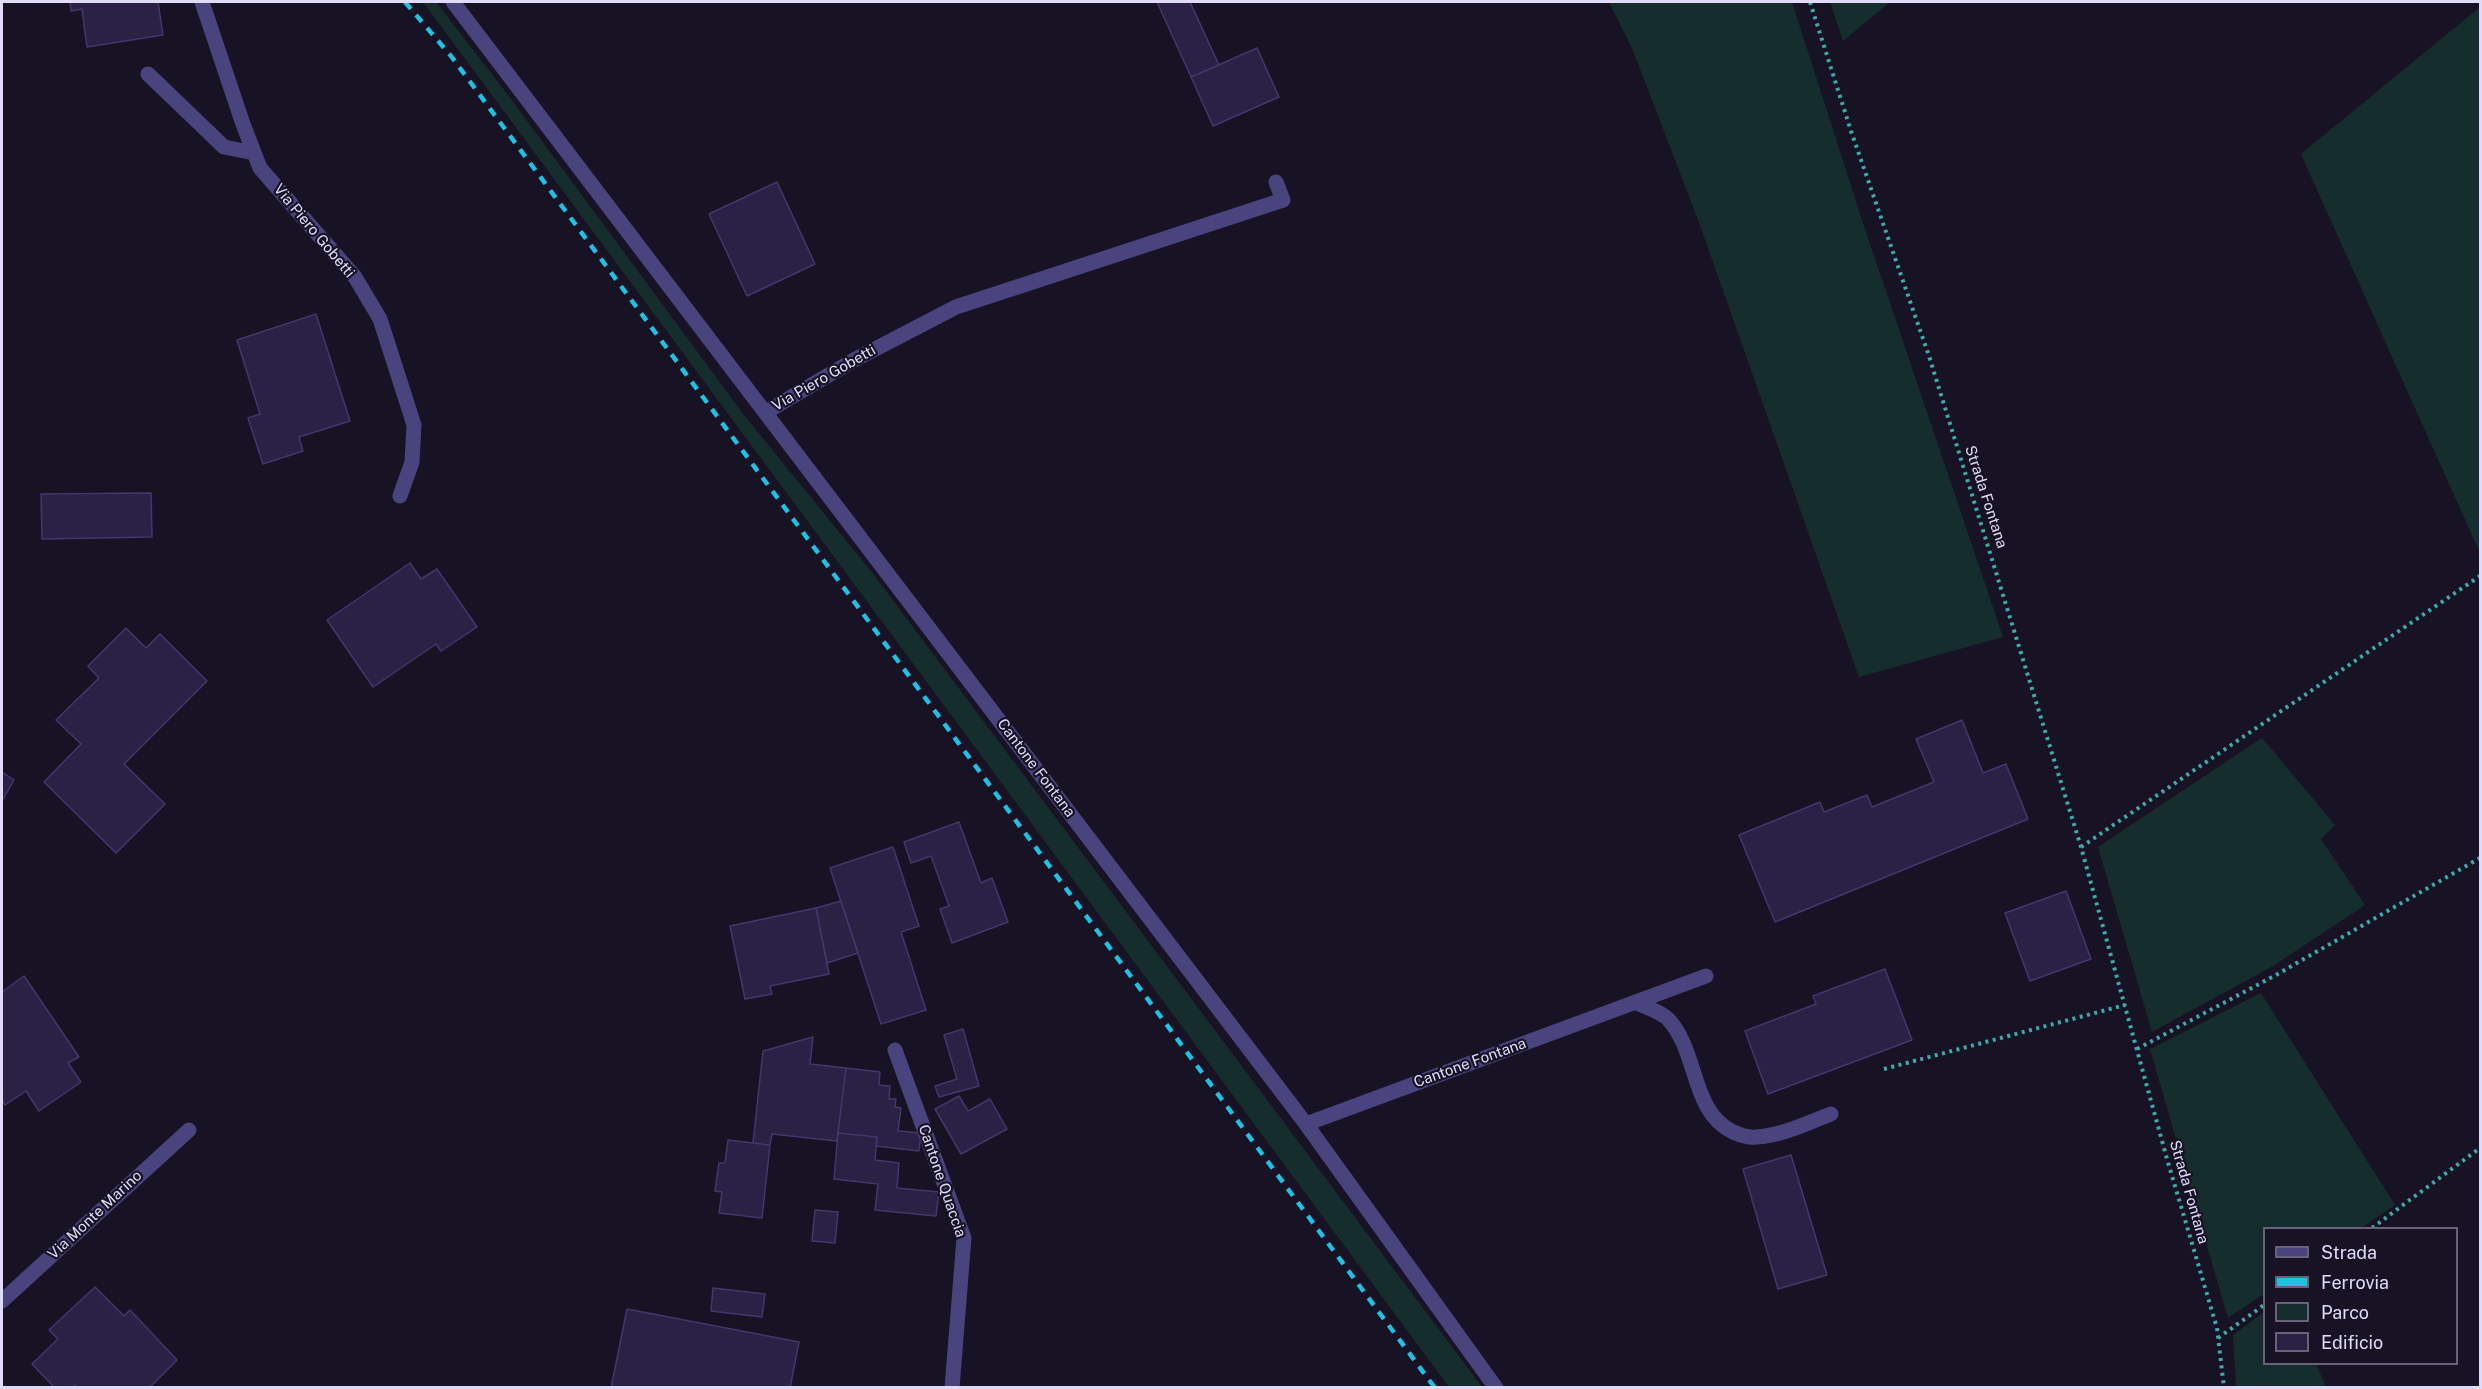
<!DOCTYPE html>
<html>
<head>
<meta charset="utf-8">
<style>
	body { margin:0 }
	#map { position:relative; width:2482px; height:1389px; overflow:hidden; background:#171325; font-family:"Public Sans",sans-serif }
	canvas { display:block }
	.frame { position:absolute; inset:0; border:3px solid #e1dbfa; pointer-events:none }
	.legend { position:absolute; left:2263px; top:1227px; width:195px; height:138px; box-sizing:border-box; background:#171325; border:2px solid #68637a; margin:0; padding:8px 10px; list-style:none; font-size:18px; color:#e1dbfa }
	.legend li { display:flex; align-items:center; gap:12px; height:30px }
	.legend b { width:30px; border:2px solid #68637a }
</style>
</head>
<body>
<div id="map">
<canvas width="2482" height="1389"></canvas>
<div class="frame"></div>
<ul class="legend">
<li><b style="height:8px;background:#4a447e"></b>Strada</li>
<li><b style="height:8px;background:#20c1e2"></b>Ferrovia</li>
<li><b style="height:16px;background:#162d2e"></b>Parco</li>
<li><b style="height:16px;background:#2a2144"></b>Edificio</li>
</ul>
</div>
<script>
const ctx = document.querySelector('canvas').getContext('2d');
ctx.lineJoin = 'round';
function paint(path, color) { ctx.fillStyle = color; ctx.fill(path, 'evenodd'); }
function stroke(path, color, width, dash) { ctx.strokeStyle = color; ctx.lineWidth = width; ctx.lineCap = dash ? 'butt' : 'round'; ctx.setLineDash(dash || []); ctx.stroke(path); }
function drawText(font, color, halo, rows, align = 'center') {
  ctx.font = font + ' "Public Sans",sans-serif'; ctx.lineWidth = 4.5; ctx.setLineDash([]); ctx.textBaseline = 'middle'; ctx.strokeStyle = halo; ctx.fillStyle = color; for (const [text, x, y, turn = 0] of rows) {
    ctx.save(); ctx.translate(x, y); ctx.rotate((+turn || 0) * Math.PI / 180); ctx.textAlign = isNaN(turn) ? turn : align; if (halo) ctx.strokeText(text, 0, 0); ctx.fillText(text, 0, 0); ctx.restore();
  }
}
paint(new Path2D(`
	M 423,2 L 436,2 L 508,95 L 744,415 L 874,575 L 1482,1387 L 1449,1387 Z
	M 1609,2 L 1792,2 L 1862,220 L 2003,637 L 1859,677 L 1700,225 L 1632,48 Z
	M 1830,2 L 1890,2 L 1843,41 Z
	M 2480,7 L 2480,553 L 2301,154 Z
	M 2262,738 L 2335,825 L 2321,839 L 2365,905 L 2273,966 L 2152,1032 L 2098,847 Z
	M 2261,993 L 2395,1205 L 2361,1228 L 2264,1228 L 2264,1294 L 2228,1318 L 2150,1049 Z
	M 2264,1312 L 2264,1364 L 2316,1364 L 2326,1387 L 2236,1387 L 2233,1335 Z`), '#162d2e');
const building = new Path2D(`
	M 70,2 L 158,2 L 163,35 L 87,47 L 82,9 L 71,11 Z
	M 1157,2 L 1190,2 L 1219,65 L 1191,77 Z
	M 1257,48 L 1279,97 L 1213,126 L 1191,77 Z
	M 777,182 L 815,264 L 747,296 L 709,214 Z
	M 316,314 L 350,421 L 299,437 L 303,451 L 263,464 L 248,418 L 260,414 L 237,340 Z
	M 151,493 L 152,537 L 42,539 L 41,494 Z
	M 410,563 L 421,579 L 437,569 L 477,627 L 441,651 L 436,644 L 373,687 L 327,620 Z
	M 126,628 L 146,648 L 160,634 L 207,681 L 124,764 L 165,804 L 116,853 L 44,782 L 81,744 L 56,720 L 99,678 L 88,666 Z
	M 1962,720 L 1983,773 L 2006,764 L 2028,819 L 1775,922 L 1739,835 L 1820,802 L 1824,812 L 1867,795 L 1872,807 L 1934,782 L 1916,739 Z
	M 2,772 L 14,780 L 2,801 Z
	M 959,822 L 981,883 L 992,878 L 1008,922 L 952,943 L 940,909 L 949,906 L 931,856 L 911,863 L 904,842 Z
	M 893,847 L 919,926 L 901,932 L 926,1010 L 881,1024 L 830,868 Z
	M 2066,891 L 2091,959 L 2030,981 L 2005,913 Z
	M 841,901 L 858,953 L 827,963 L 816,908 Z
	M 816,908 L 829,974 L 770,986 L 772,994 L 745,999 L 730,926 Z
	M 1885,969 L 1912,1040 L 1768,1094 L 1745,1031 L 1816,1004 L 1813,996 Z
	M 24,976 L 79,1057 L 68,1063 L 81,1082 L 39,1111 L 26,1091 L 5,1105 L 2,1100 L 2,992 Z
	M 963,1029 L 979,1086 L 939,1097 L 935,1086 L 957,1079 L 944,1035 Z
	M 813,1037 L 810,1064 L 846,1068 L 837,1141 L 772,1134 L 770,1145 L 753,1143 L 763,1051 Z
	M 846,1068 L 880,1072 L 879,1085 L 890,1086 L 889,1099 L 896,1099 L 895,1107 L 901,1108 L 898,1131 L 921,1133 L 919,1151 L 876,1146 L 877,1137 L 838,1133 Z
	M 959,1096 L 968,1111 L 990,1099 L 1007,1129 L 961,1154 L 935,1109 Z
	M 838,1133 L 877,1137 L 875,1160 L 899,1163 L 897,1188 L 939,1192 L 936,1216 L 875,1210 L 878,1184 L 834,1179 Z
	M 728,1140 L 770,1145 L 762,1218 L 719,1213 L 722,1192 L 715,1191 L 719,1163 L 725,1163 Z
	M 1791,1155 L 1827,1275 L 1778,1289 L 1743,1169 Z
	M 815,1210 L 838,1212 L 835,1243 L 812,1241 Z
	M 95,1287 L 124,1316 L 130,1310 L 177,1360 L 149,1388 L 77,1388 L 75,1385 L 72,1388 L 55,1388 L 32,1364 L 58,1339 L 49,1330 Z
	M 713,1288 L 765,1294 L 762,1317 L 711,1311 Z
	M 627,1309 L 799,1342 L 790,1388 L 611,1388 Z`);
paint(building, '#2a2144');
stroke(building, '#45366d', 1.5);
stroke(new Path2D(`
	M 1810,2 L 1851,131 L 1929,356 L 2081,847 L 2167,1159 L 2217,1328 L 2224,1388
	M 2081,847 L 2480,576
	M 2137,1049 L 2276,975 L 2480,858
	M 1884,1069 L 2125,1005
	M 2372,1228 L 2480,1148
	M 2218,1338 L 2264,1305`), '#40a9aa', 4, [3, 4.5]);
stroke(new Path2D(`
	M 202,2 L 243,124 L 260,168 L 355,277 L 380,319 L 414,425 L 412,462 L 400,496
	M 453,2 L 1306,1124 L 1496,1388
	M 148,74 L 224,147 L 254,153
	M 766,412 L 854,360 L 956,307 L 1283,200 L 1276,182
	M 1635,1002 C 1645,1007 1660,1011 1668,1019 C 1699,1052 1690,1111 1733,1132 C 1740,1135 1749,1138 1756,1137 C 1781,1136 1807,1123 1831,1114
	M 895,1050 L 964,1238 L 952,1388
	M 1306,1124 L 1706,976
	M 2,1301 L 189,1130`), '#4a447e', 15);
stroke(new Path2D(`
	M 405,2 L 451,56 L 1435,1388`), '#20c1e2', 4.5, [9, 8]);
drawText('15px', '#e1dbfa', '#171325', [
	["Via Piero Gobetti",314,231,50],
	["Via Piero Gobetti",824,378,-30],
	["Strada Fontana",1986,497,72],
	["Cantone Fontana",1036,768,53],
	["Cantone Fontana",1470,1063,-20],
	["Cantone Quaccia",942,1181,71],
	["Strada Fontana",2189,1192,74],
	["Via Monte Marino",95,1215,-43]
]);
</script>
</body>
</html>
